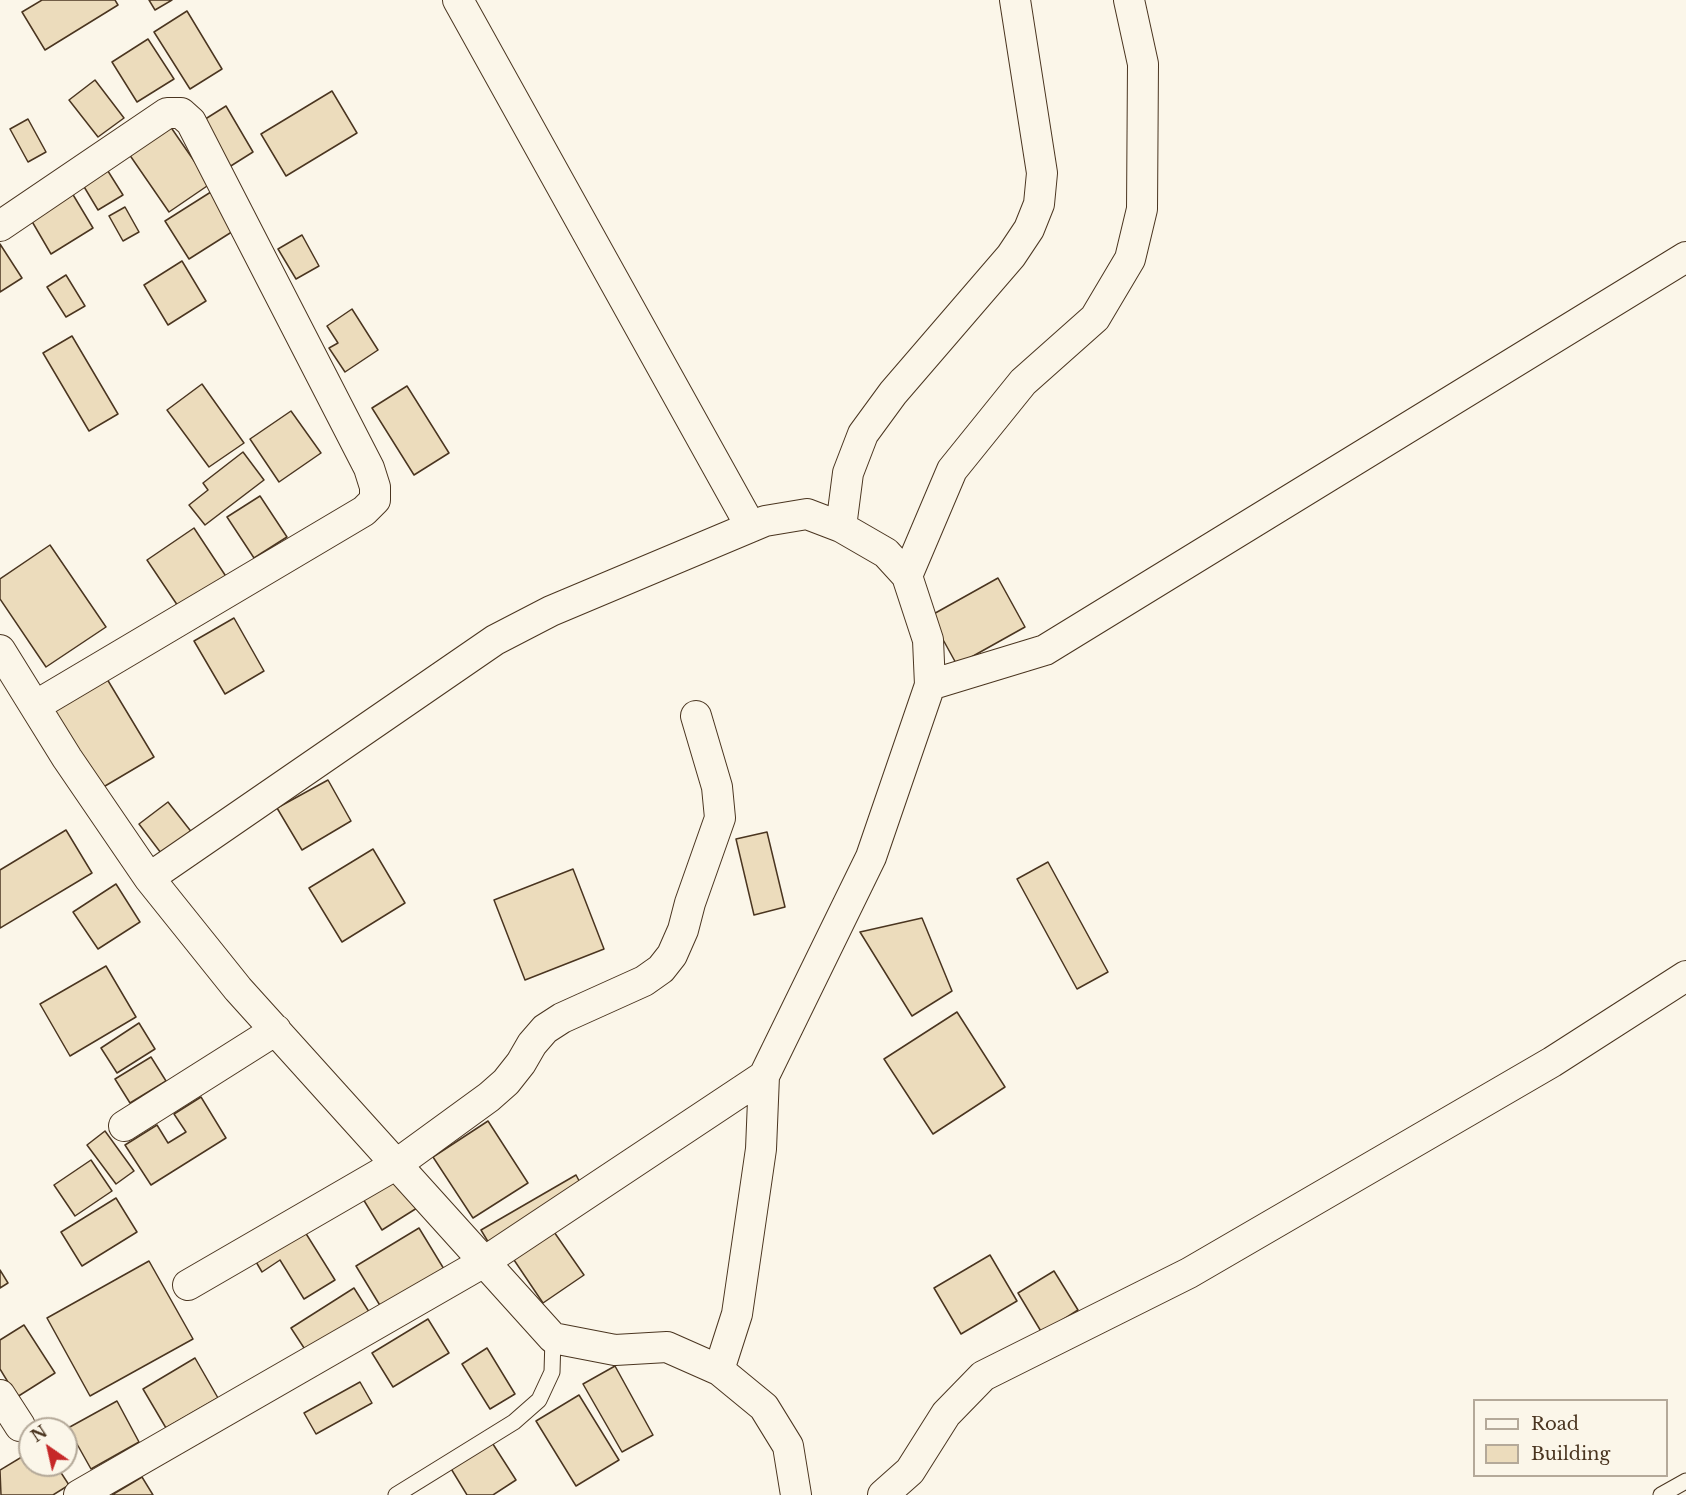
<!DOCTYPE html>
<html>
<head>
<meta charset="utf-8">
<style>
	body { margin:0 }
	#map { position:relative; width:1686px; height:1495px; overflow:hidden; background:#fbf6e9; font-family:"Libre Baskerville",serif }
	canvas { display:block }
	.legend { position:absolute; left:1473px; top:1399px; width:195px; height:78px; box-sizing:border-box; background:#fbf6e9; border:2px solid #b4a999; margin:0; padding:8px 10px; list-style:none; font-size:18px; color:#4a3520 }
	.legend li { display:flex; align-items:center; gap:12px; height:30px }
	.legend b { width:30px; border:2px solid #b4a999 }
	.north { position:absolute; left:18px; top:1417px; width:60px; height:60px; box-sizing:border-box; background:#fbf6e9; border:2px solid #b4a999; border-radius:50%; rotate:326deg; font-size:16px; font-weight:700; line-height:24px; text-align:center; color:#4a3520 }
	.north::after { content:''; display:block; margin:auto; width:21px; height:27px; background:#c62828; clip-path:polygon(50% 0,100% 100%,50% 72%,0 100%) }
</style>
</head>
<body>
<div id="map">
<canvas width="1686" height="1495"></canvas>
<ul class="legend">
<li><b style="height:8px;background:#fbf6e9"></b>Road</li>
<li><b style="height:16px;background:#ecdcbc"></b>Building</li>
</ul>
<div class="north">N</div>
</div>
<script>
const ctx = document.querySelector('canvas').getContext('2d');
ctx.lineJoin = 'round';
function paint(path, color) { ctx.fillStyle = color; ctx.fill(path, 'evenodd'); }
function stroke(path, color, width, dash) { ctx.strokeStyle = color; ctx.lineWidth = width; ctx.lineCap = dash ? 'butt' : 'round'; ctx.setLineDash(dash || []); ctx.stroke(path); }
const building = new Path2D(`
	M 42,0 L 115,0 L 118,5 L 45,50 L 22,12 Z
	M 149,0 L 172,0 L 155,10 Z
	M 187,11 L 222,69 L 190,89 L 154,32 Z
	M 148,39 L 174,79 L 137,102 L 112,62 Z
	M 95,80 L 124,118 L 98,137 L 69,100 Z
	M 332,91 L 357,133 L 286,176 L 261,134 Z
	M 226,106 L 253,152 L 226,169 L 199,123 Z
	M 28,119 L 46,152 L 28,162 L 10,129 Z
	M 170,126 L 210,184 L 169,212 L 129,154 Z
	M 101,160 L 123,195 L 98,210 L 77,175 Z
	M 214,190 L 238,228 L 189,259 L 165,221 Z
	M 72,193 L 93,228 L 51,254 L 30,218 Z
	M 125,207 L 139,232 L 123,241 L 109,216 Z
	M 302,235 L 319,266 L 296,279 L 278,249 Z
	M 0,244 L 22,278 L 0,292 Z
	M 182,261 L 206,301 L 168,325 L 144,285 Z
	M 66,275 L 85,306 L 66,317 L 47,287 Z
	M 352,309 L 378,350 L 345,372 L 329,348 L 338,343 L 327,326 Z
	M 72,336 L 118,414 L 89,431 L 43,353 Z
	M 202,384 L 244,443 L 209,467 L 167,410 Z
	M 407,386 L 449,453 L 414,475 L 372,408 Z
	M 291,411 L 321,453 L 279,482 L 250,439 Z
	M 243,452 L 264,480 L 205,525 L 189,505 L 208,490 L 203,483 Z
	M 260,496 L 287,537 L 254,558 L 227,517 Z
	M 194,528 L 231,584 L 184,615 L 147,560 Z
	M 50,545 L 106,627 L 46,667 L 0,599 L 0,579 Z
	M 998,578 L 1025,627 L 957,665 L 930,616 Z
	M 234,618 L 264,671 L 225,694 L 194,641 Z
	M 107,679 L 154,757 L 100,789 L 53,712 Z
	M 328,780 L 351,821 L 302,850 L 277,808 Z
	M 168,802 L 193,834 L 164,857 L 139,824 Z
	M 66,830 L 92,873 L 0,928 L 0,870 Z
	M 767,832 L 785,907 L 754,915 L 736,839 Z
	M 373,849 L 405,903 L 342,942 L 309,888 Z
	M 1048,862 L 1108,972 L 1077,989 L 1017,879 Z
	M 573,869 L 604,949 L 525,980 L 494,900 Z
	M 116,884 L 140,922 L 98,949 L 73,912 Z
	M 922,918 L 952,991 L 912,1016 L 860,932 Z
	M 106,966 L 136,1017 L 70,1056 L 40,1004 Z
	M 957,1012 L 1005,1087 L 933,1134 L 884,1059 Z
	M 139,1023 L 155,1049 L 117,1073 L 101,1048 Z
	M 151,1057 L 166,1081 L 130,1103 L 115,1079 Z
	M 201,1097 L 226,1138 L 151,1185 L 125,1145 L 157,1125 L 168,1143 L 186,1132 L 174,1114 Z
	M 488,1121 L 528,1183 L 473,1218 L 433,1157 Z
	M 105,1131 L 134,1171 L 116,1184 L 87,1145 Z
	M 91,1160 L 112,1191 L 75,1216 L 54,1185 Z
	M 395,1173 L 417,1208 L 382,1230 L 360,1194 Z
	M 576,1175 L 584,1190 L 490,1245 L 481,1230 Z
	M 116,1198 L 137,1232 L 82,1266 L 61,1232 Z
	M 300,1224 L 335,1280 L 304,1299 L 280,1260 L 262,1272 L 252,1255 Z
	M 419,1228 L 447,1274 L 384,1312 L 356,1266 Z
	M 552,1229 L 584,1275 L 543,1303 L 512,1257 Z
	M 990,1255 L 1017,1301 L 961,1334 L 934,1288 Z
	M 149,1261 L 193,1339 L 90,1396 L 47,1318 Z
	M 0,1270 L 8,1283 L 0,1288 Z
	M 1054,1271 L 1078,1310 L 1042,1333 L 1018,1293 Z
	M 354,1288 L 371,1315 L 308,1354 L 291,1328 Z
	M 428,1319 L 449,1353 L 393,1387 L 372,1353 Z
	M 24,1325 L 55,1373 L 17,1397 L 0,1369 L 0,1340 Z
	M 487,1348 L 515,1394 L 490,1409 L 462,1364 Z
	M 195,1358 L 218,1398 L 166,1428 L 143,1389 Z
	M 615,1366 L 653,1435 L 622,1452 L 583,1384 Z
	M 360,1382 L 372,1403 L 316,1434 L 304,1413 Z
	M 579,1395 L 619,1460 L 576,1486 L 536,1421 Z
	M 117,1401 L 139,1442 L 91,1469 L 68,1428 Z
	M 491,1441 L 516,1480 L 493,1495 L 467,1495 L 450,1467 Z
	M 30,1452 L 30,1465 L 56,1465 L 69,1485 L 53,1495 L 1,1495 L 0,1470 Z
	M 142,1477 L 153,1495 L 112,1495 Z`);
paint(building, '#ecdcbc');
stroke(building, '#4a3520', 1.5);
const lane = new Path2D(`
	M 396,1495 L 514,1422 L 539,1400 L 552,1372 L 553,1338
	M 1661,1495 L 1686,1481`);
const street = new Path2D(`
	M 458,0 L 751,527
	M 0,226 L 167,113 L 181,113 L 191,122 L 369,468 L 375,487 L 375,500 L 364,511 L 35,706
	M 841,527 L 848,473 L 863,434 L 893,393 L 1011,256 L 1029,229 L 1039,204 L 1042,173 L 1015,0
	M 907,576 L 952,470 L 1023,382 L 1095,318 L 1130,259 L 1142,209 L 1143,64 L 1129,0
	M 0,650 L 67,758 L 149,878 L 238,989 L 553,1338 L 615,1350 L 667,1347 L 719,1370 L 764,1407 L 788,1446 L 796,1495
	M 930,685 L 1045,650 L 1686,257
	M 149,878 L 495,640 L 551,611 L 765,521 L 807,514 L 841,527 L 886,553 L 907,576 L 928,640 L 930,685 L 871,857 L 764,1076 L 761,1149 L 737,1314 L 719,1370
	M 124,1126 L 276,1030
	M 188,1285 L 397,1164 L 489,1097 L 506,1082 L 521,1063 L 532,1044 L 545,1029 L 562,1018 L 644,981 L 661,969 L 672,955 L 683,930 L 690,903 L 720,818 L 717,787 L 696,716
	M 0,1395 L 20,1426
	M 79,1495 L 484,1262 L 764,1076
	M 883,1495 L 910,1471 L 946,1414 L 983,1376 L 1189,1273 L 1552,1062 L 1686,976`);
stroke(lane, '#4a3520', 17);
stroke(street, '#4a3520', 32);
stroke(lane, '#fbf6e9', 15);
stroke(street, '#fbf6e9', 30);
</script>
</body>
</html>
